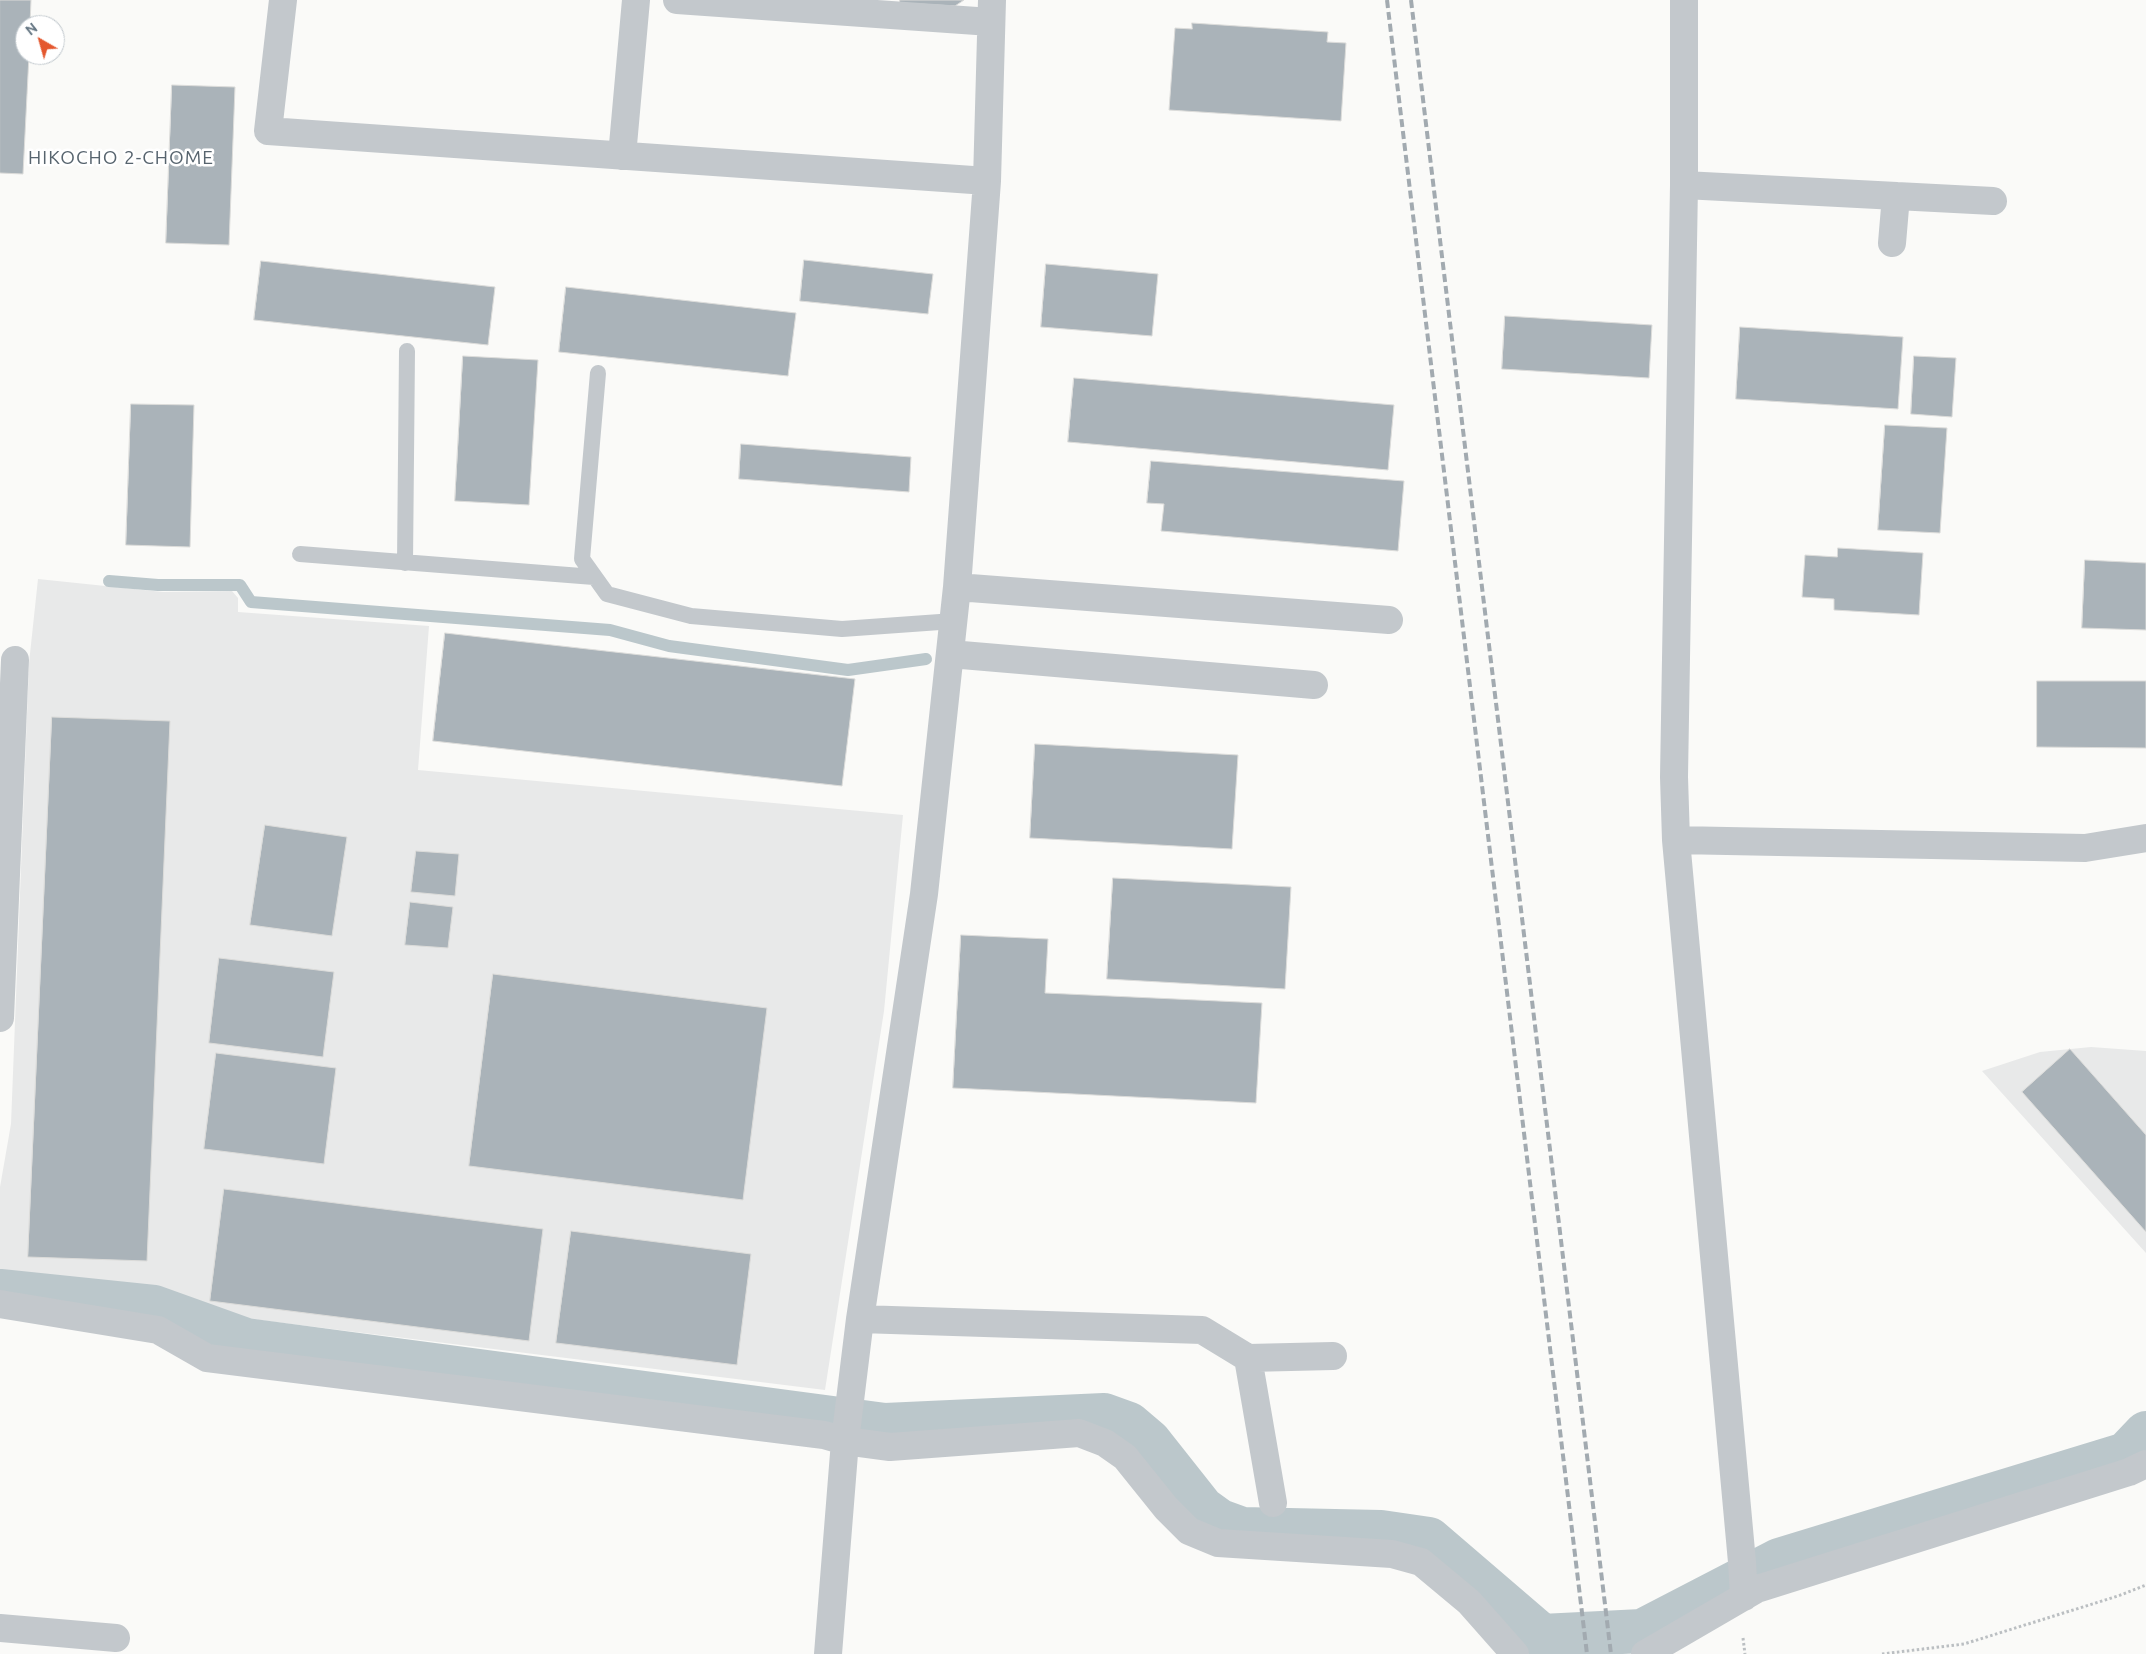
<!DOCTYPE html>
<html>
<head>
<meta charset="utf-8">
<style>
	body { margin:0 }
	#map { position:relative; width:2146px; height:1654px; overflow:hidden; background:#fafaf8; font-family:Ubuntu,sans-serif }
	canvas { display:block }
	.north { position:absolute; left:15px; top:15px; width:50px; height:50px; box-sizing:border-box; background:#fff; border:1px solid #c1c8cd; border-radius:50%; rotate:322deg; font-size:14px; font-weight:700; line-height:20px; text-align:center; color:#657683 }
	.north::after { content:''; display:block; margin:auto; width:18px; height:22px; background:#e4572e; clip-path:polygon(50% 0,100% 100%,50% 72%,0 100%) }
</style>
</head>
<body>
<div id="map">
<canvas width="2146" height="1654"></canvas>
<div class="north">N</div>
</div>
<script>
const ctx = document.querySelector('canvas').getContext('2d');
ctx.lineJoin = 'round';
function paint(path, color) { ctx.fillStyle = color; ctx.fill(path, 'evenodd'); }
function stroke(path, color, width, dash) { ctx.strokeStyle = color; ctx.lineWidth = width; ctx.lineCap = dash ? 'butt' : 'round'; ctx.setLineDash(dash || []); ctx.stroke(path); }
function drawText(font, color, halo, rows, align = 'center') {
  ctx.font = font + ' Ubuntu,sans-serif'; ctx.lineWidth = 5; ctx.setLineDash([]); ctx.textBaseline = 'middle'; ctx.strokeStyle = halo; ctx.fillStyle = color; for (const [text, x, y, turn = 0] of rows) {
    ctx.save(); ctx.translate(x, y); ctx.rotate((+turn || 0) * Math.PI / 180); ctx.textAlign = isNaN(turn) ? turn : align; if (halo) ctx.strokeText(text, 0, 0); ctx.fillText(text, 0, 0); ctx.restore();
  }
}
paint(new Path2D(`
	M 38,579 L 163,592 L 232,591 L 238,598 L 238,612 L 429,626 L 418,770 L 903,815 L 884,1011 L 825,1390 L 202,1313 L 152,1292 L 144,1286 L 0,1272 L 0,1187 L 11,1124 L 29,663 Z
	M 2091,1047 L 2146,1051 L 2146,1253 L 1982,1071 L 2040,1052 Z`), '#e8e9e9');
stroke(new Path2D(`
	M 109,581 L 158,585 L 240,585 L 251,602 L 610,630 L 669,646 L 848,670 L 926,659`), '#bbc7cb', 12);
stroke(new Path2D(`
	M 0,1291 L 154,1307 L 246,1340 L 885,1425 L 1104,1415 L 1129,1424 L 1149,1441 L 1202,1508 L 1220,1521 L 1242,1529 L 1381,1532 L 1429,1539 L 1542,1636 L 1642,1631 L 1779,1560 L 2126,1454 L 2146,1433`), '#bbc7cb', 44);
const building = new Path2D(`
	M 0,0 L 31,0 L 30,25 L 25,25 L 25,55 L 29,55 L 23,174 L 0,173 Z
	M 900,0 L 964,0 L 955,6 L 900,3 Z
	M 1192,23 L 1328,32 L 1327,42 L 1346,43 L 1341,121 L 1169,110 L 1175,28 L 1192,29 Z
	M 172,85 L 235,87 L 229,245 L 166,243 Z
	M 804,260 L 933,274 L 928,314 L 800,301 Z
	M 261,261 L 495,287 L 488,345 L 254,320 Z
	M 1046,264 L 1158,274 L 1152,336 L 1041,327 Z
	M 566,287 L 796,313 L 788,376 L 559,352 Z
	M 1505,316 L 1652,325 L 1649,378 L 1502,369 Z
	M 1740,327 L 1903,337 L 1898,409 L 1736,399 Z
	M 463,356 L 538,360 L 529,505 L 455,501 Z
	M 1914,356 L 1956,358 L 1952,417 L 1911,414 Z
	M 1074,378 L 1394,405 L 1388,470 L 1068,442 Z
	M 131,404 L 194,405 L 190,547 L 126,545 Z
	M 1885,425 L 1947,428 L 1940,533 L 1878,530 Z
	M 741,444 L 911,457 L 909,492 L 739,479 Z
	M 1151,461 L 1404,481 L 1398,551 L 1161,531 L 1164,504 L 1147,503 Z
	M 1838,548 L 1923,553 L 1919,615 L 1834,610 L 1834,599 L 1802,597 L 1805,555 L 1837,557 Z
	M 2085,560 L 2146,563 L 2146,630 L 2082,628 Z
	M 445,633 L 855,679 L 842,786 L 433,741 Z
	M 2037,681 L 2146,681 L 2146,748 L 2037,747 Z
	M 52,717 L 170,721 L 147,1261 L 28,1257 Z
	M 1035,744 L 1238,755 L 1232,849 L 1030,838 Z
	M 265,825 L 347,837 L 332,936 L 250,925 Z
	M 416,851 L 459,854 L 455,896 L 411,892 Z
	M 1113,878 L 1291,887 L 1285,989 L 1107,979 Z
	M 410,902 L 453,907 L 448,948 L 405,945 Z
	M 961,935 L 1048,939 L 1045,993 L 1262,1003 L 1256,1103 L 953,1088 Z
	M 219,958 L 334,972 L 323,1057 L 209,1043 Z
	M 493,974 L 767,1008 L 743,1200 L 469,1166 Z
	M 2070,1049 L 2146,1135 L 2146,1232 L 2022,1092 Z
	M 216,1053 L 336,1068 L 324,1164 L 204,1149 Z
	M 224,1189 L 543,1229 L 529,1341 L 210,1301 Z
	M 571,1231 L 751,1254 L 737,1365 L 556,1343 Z`);
paint(building, '#aab3b9');
stroke(building, '#dcdcda', 1);
stroke(new Path2D(`
	M 1743,1638 L 1745,1654
	M 1882,1654 L 1964,1644 L 2118,1596 L 2146,1585`), '#bbbfc2', 3, [2.5, 2.5]);
stroke(new Path2D(`
	M 598,373 L 582,559 L 607,594 L 691,616 L 842,629 L 954,621
	M 300,554 L 594,577
	M 405,563 L 407,351`), '#c3c8cc', 16);
stroke(new Path2D(`
	M 283,0 L 268,131 L 987,181
	M 677,0 L 991,22
	M 1684,0 L 1684,185 L 1674,777 L 1676,840 L 1742,1562 L 1744,1597
	M 622,156 L 636,0
	M 1684,185 L 1993,201
	M 1892,243 L 1896,196
	M 957,587 L 1389,620
	M 950,654 L 1314,685
	M 1676,840 L 2085,848 L 2146,838
	M 0,1018 L 15,660
	M 0,1304 L 158,1330 L 207,1358 L 824,1435 L 845,1441 L 890,1447 L 1079,1433 L 1105,1443 L 1125,1457 L 1166,1508 L 1189,1531 L 1218,1543 L 1392,1554 L 1421,1562 L 1469,1602 L 1515,1654
	M 860,1319 L 1202,1330 L 1248,1358 L 1333,1356
	M 1248,1358 L 1273,1503
	M 0,1628 L 116,1638
	M 828,1654 L 845,1441 L 860,1319 L 924,894 L 957,587 L 987,181 L 992,0
	M 1645,1654 L 1757,1589 L 2129,1472 L 2146,1464`), '#c3c8cc', 28);
stroke(new Path2D(`
	M 1387,0 L 1587,1654
	M 1411,0 L 1611,1654`), '#a2aab0', 4, [8, 4]);
ctx.letterSpacing = '1px';
drawText('19px', '#57646e', '#fff', [
	["HIKOCHO 2-CHOME",121,158]
]);
ctx.letterSpacing = '0px';
</script>
</body>
</html>
